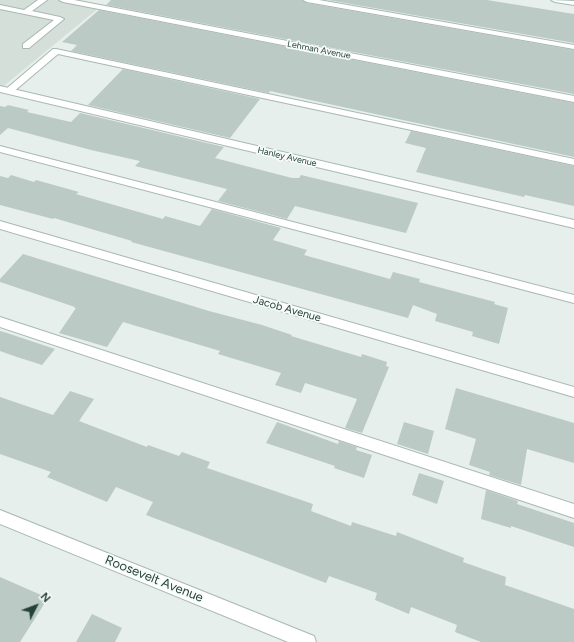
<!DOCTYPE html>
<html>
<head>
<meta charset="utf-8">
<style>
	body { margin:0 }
	#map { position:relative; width:574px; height:642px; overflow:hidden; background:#e6efeb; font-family:Figtree,sans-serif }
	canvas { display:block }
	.north { position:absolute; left:16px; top:586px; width:40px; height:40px; -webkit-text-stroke:3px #f7fbf9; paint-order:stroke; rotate:48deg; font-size:11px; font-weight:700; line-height:16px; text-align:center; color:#24423a }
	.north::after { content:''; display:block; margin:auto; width:14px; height:18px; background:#24423a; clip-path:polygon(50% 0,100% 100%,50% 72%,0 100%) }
</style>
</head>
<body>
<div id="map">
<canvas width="574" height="642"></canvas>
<div class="north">N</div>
</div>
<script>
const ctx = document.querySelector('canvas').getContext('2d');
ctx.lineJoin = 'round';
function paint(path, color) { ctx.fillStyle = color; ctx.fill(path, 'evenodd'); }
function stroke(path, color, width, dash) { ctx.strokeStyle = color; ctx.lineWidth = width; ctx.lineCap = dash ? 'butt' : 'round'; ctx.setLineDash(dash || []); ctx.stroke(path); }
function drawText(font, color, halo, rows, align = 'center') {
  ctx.font = font + ' Figtree,sans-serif'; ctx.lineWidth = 3.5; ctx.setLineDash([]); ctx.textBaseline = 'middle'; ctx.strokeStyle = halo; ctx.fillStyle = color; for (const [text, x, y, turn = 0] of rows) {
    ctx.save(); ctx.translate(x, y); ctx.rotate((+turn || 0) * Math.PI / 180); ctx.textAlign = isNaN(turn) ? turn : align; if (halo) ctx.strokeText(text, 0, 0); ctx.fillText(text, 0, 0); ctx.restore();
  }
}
paint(new Path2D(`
	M 0,0 L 63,0 L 100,7 L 0,89 Z`), '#d4dfda');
paint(new Path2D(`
	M 111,0 L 302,0 L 307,3 L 574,50 L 574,94 L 106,5 Z
	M 328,0 L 487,0 L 574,14 L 574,43 Z
	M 99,10 L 574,103 L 574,157 L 315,101 L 270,91 L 269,93 L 71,51 L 77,45 L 62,42 Z
	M 123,69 L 260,99 L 230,138 L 88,105 Z
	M 8,105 L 29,110 L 27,112 L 71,122 L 80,113 L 224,147 L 215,158 L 292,178 L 299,178 L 301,175 L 418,203 L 406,233 L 295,206 L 287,219 L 218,201 L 227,189 L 135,166 L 140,161 L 91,150 L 8,128 L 0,135 L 0,106 L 5,107 Z
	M 411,131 L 574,166 L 574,206 L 525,195 L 524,197 L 416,172 L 426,148 L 405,143 Z
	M 11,175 L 34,182 L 36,180 L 79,192 L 76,194 L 163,219 L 165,216 L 200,226 L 212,209 L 281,228 L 273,240 L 307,250 L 304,255 L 390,279 L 393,272 L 420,279 L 419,282 L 495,302 L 494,304 L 508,308 L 499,344 L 472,336 L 473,332 L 435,321 L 437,314 L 413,305 L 408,318 L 131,242 L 132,241 L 54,218 L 53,219 L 0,205 L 0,176 L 8,178 Z
	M 23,254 L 209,311 L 262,325 L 292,335 L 291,336 L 361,357 L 362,354 L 387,362 L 386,366 L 389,367 L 362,433 L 345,428 L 357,399 L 305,383 L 301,393 L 275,385 L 281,373 L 218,354 L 220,351 L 123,322 L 107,347 L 59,333 L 76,308 L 74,308 L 75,307 L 0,282 L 0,279 Z
	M 0,331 L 7,333 L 55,349 L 42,365 L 14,356 L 0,351 Z
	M 456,388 L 574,423 L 574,463 L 527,449 L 521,485 L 489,475 L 490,472 L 469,465 L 476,439 L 445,429 Z
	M 70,391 L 94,399 L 79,421 L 147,447 L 148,445 L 179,456 L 182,452 L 210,462 L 207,468 L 313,504 L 311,511 L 351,526 L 352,522 L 396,536 L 397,532 L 464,558 L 463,562 L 506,577 L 505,585 L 574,609 L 574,642 L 481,642 L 455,632 L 457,625 L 411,607 L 409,614 L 375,600 L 377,593 L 329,576 L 326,583 L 146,515 L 153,502 L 116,487 L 107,502 L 47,477 L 51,472 L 0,454 L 0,397 L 53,415 Z
	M 277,422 L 338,444 L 339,441 L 357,447 L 356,450 L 372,455 L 364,478 L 334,468 L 335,466 L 266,443 Z
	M 404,422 L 434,431 L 428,454 L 397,444 Z
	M 419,473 L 444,481 L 437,504 L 412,495 Z
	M 486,490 L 518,501 L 517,504 L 574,523 L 574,547 L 511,526 L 511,528 L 481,519 Z
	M 0,577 L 48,598 L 20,642 L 0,642 Z
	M 92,614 L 122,628 L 115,642 L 76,642 Z`), '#bbcac4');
const lane = new Path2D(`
	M 38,0 L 47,0 L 32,11 L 60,17 L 64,19 L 29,48 L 23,48 L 23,44 L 54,20 L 0,9 L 0,5 L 24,10 Z
	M 303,0 L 319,0 L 574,45 L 574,49 L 307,2 Z
	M 53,49 L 56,49 L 574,159 L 574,165 L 58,54 L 12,93 L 6,93 L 5,91 L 6,89 Z
	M 0,146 L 574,295 L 574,303 L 0,152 Z
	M 0,317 L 574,504 L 574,518 L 0,327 Z`);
const street = new Path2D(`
	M 59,0 L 74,0 L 574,96 L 574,102 L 63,2 Z
	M 0,86 L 574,220 L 574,228 L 0,92 Z
	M 0,221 L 574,387 L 574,397 L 0,229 Z
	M 0,510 L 314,636 L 316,642 L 288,642 L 0,524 Z`);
const secondary = new Path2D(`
	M 551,0 L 574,1 L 574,5 L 555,2 Z`);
stroke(lane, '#a8b8b2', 2);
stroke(street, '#a8b8b2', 2);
stroke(secondary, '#a4bbb3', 2);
paint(lane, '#fff');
paint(street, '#fff');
paint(secondary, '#fff');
drawText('9px', '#24423a', '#f7fbf9', [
	["Lehman Avenue",319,50,11],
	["Hanley Avenue",287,157,13]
]);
drawText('11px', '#24423a', '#f7fbf9', [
	["Jacob Avenue",287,309,16]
]);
drawText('13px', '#24423a', '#f7fbf9', [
	["Roosevelt Avenue",154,579,22]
]);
</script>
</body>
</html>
